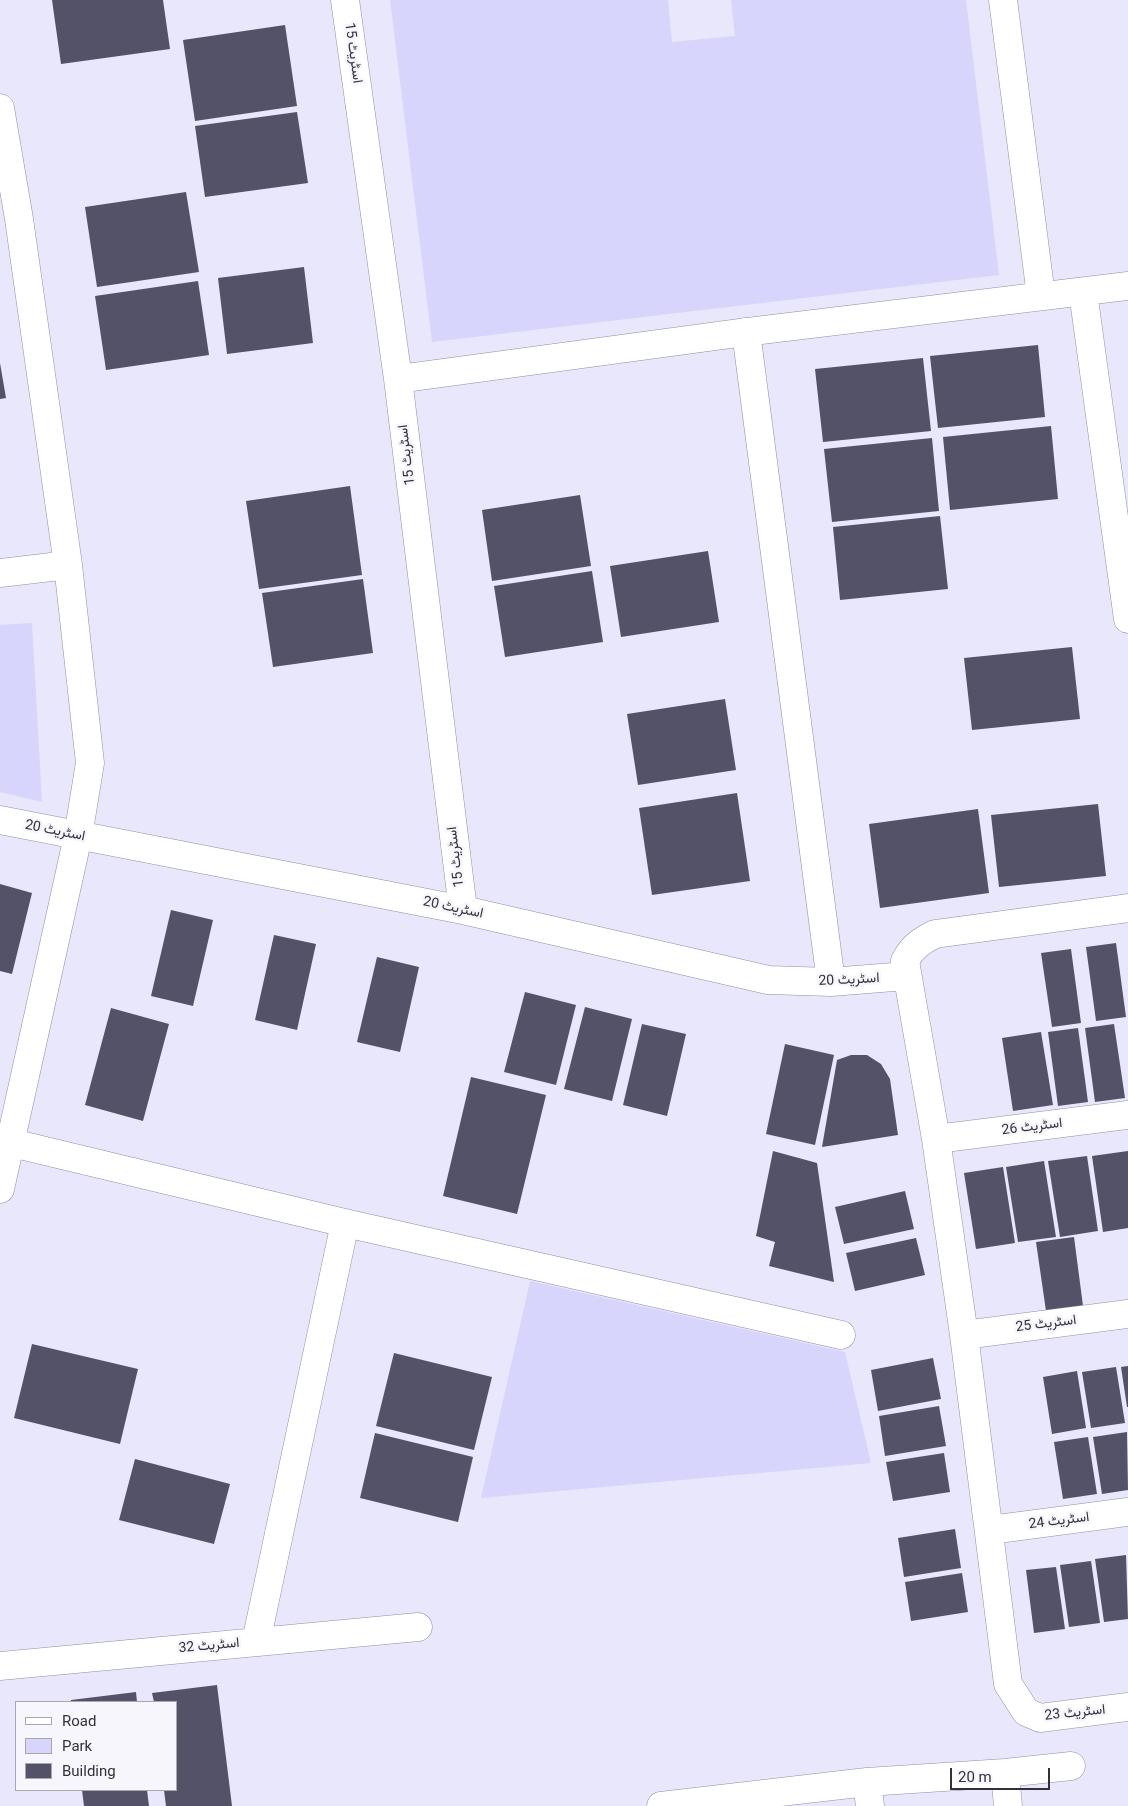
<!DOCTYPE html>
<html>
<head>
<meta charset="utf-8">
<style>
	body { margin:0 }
	#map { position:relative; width:1128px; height:1806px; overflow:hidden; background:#e8e7fc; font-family:Roboto,sans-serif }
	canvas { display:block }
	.legend { position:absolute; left:15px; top:1701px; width:162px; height:90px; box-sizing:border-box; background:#f6f6fc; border:1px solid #a8a7af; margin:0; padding:6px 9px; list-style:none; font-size:15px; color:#32313b }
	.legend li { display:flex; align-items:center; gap:10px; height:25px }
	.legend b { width:25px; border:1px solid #a8a7af }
	.scale { position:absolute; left:950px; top:1768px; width:100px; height:22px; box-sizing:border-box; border:2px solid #32313b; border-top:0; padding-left:6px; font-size:15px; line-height:18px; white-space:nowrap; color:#32313b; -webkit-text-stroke:4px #f6f6fc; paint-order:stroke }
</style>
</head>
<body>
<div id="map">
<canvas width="1128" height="1806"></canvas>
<ul class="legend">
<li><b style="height:6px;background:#fff"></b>Road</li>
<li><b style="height:14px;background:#d7d5fb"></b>Park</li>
<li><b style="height:14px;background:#545268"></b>Building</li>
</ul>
<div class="scale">20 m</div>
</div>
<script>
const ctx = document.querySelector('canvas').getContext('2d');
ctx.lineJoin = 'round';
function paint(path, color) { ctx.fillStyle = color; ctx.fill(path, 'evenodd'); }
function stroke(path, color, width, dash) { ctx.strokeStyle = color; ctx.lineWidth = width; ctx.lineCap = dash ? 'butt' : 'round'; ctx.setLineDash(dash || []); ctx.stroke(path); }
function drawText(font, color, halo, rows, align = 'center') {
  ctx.font = font + ' Roboto,Vazirmatn,sans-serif'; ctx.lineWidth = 5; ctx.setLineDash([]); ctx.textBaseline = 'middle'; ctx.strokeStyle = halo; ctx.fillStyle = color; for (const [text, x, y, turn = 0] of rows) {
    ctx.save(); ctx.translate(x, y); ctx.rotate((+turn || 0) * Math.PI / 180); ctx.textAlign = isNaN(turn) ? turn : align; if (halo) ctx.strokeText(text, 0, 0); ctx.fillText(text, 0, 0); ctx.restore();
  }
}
paint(new Path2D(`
	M 390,0 L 668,0 L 672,42 L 735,36 L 731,0 L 966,0 L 999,275 L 432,342 Z
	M 32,623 L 42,802 L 0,792 L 0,625 Z
	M 530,1281 L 845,1352 L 871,1463 L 481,1498 Z`), '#d7d5fb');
paint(new Path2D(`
	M 52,0 L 163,0 L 170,49 L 61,64 Z
	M 285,25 L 297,106 L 195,121 L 183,40 Z
	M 297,112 L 308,183 L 205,197 L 195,126 Z
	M 186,192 L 199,272 L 97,287 L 85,207 Z
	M 304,267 L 313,343 L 227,354 L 218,278 Z
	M 198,281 L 209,355 L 106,370 L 95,296 Z
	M 1038,345 L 1045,417 L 938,428 L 930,356 Z
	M 923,358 L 931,431 L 823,442 L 815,369 Z
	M 0,363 L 6,398 L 0,399 Z
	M 1051,426 L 1058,499 L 950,510 L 943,437 Z
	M 932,438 L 939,511 L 832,522 L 824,449 Z
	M 350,486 L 362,575 L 259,589 L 246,501 Z
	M 580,495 L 591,566 L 492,581 L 482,510 Z
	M 940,516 L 948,589 L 840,600 L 833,527 Z
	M 708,551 L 719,622 L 621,637 L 610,566 Z
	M 592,571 L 603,642 L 505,657 L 494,586 Z
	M 363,579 L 373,653 L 273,667 L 262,593 Z
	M 1072,647 L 1080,719 L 972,730 L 964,658 Z
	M 725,699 L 736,770 L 638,785 L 627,714 Z
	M 737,793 L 750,881 L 652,895 L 639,808 Z
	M 1098,804 L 1106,876 L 999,887 L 991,815 Z
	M 978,809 L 989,893 L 880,908 L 869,824 Z
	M 0,884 L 32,893 L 12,974 L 0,971 Z
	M 171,910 L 213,920 L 193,1006 L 151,996 Z
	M 274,935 L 316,944 L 297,1030 L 255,1020 Z
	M 1116,943 L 1126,1017 L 1096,1021 L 1086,947 Z
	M 1071,949 L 1081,1023 L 1052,1027 L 1041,953 Z
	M 377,957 L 419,967 L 400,1052 L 357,1042 Z
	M 525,992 L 576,1005 L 556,1085 L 504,1072 Z
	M 585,1007 L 632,1019 L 612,1101 L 564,1089 Z
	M 111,1008 L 169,1024 L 143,1121 L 85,1105 Z
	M 642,1024 L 686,1034 L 667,1116 L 623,1105 Z
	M 1114,1024 L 1125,1098 L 1095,1102 L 1085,1028 Z
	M 1078,1028 L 1088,1102 L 1058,1106 L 1048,1032 Z
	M 1041,1032 L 1053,1105 L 1013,1111 L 1002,1038 Z
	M 785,1044 L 834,1055 L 815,1145 L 766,1134 Z
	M 851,1055 L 867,1055 L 881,1064 L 890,1079 L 898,1135 L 822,1147 L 837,1060 Z
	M 471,1077 L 546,1095 L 517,1214 L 443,1196 Z
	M 773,1151 L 817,1163 L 834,1282 L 769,1266 L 775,1242 L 756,1236 Z
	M 1128,1151 L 1128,1228 L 1103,1232 L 1092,1156 Z
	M 1087,1156 L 1098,1231 L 1060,1237 L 1048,1161 Z
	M 1044,1161 L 1056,1237 L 1018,1242 L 1006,1167 Z
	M 1003,1167 L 1015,1243 L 976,1249 L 964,1173 Z
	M 905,1191 L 914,1229 L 844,1244 L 835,1207 Z
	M 1074,1237 L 1083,1306 L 1046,1311 L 1036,1242 Z
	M 916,1238 L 925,1275 L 855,1291 L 846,1253 Z
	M 32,1344 L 138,1369 L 120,1444 L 14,1418 Z
	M 394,1353 L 492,1377 L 474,1450 L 376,1426 Z
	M 933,1358 L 941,1399 L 878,1411 L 871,1370 Z
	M 1128,1366 L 1128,1407 L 1127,1407 L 1121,1367 Z
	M 1116,1367 L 1125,1423 L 1091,1428 L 1082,1372 Z
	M 1077,1371 L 1086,1428 L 1052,1434 L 1043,1377 Z
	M 939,1406 L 946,1446 L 885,1456 L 879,1416 Z
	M 1127,1432 L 1128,1490 L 1102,1494 L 1093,1437 Z
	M 375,1433 L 473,1457 L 458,1522 L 360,1498 Z
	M 1088,1437 L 1097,1494 L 1063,1499 L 1054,1442 Z
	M 944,1453 L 950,1492 L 893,1501 L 886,1462 Z
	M 135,1459 L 230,1484 L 214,1544 L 119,1520 Z
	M 955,1529 L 961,1568 L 904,1577 L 898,1538 Z
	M 1126,1555 L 1128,1619 L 1104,1622 L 1095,1559 Z
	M 1091,1561 L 1100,1623 L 1069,1627 L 1060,1565 Z
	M 1056,1567 L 1065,1629 L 1034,1633 L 1026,1570 Z
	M 962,1573 L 968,1612 L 911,1621 L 905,1582 Z
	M 217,1685 L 232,1806 L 166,1806 L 164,1790 L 176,1790 L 176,1702 L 154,1702 L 152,1693 Z
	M 136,1692 L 137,1702 L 71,1702 L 71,1700 Z
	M 82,1790 L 147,1790 L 149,1806 L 84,1806 Z`), '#545268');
const street = new Path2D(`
	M 345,0 L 398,379 L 463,910
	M 1003,0 L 1041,296
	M 0,108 L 19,219 L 68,565 L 90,763 L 78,836 L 0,1189
	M 1083,292 L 1128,619
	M 746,332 L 831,982
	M 398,379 L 746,332 L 1128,286
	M 0,573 L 68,565
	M 0,820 L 463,910 L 768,980 L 831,982 L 906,976
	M 1128,908 L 935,934 C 921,941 912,947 905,961 L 936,1139 L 964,1335 L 1008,1684 L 1026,1712 L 1040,1718 L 1128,1707
	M 936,1139 L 1128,1115
	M 0,1140 L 345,1223 L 841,1335
	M 964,1335 L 1128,1314
	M 990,1530 L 1128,1512
	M 256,1642 L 345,1223
	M 0,1666 L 418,1627
	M 1005,1773 L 1008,1806
	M 867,1782 L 870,1806
	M 661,1806 L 867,1782 L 1005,1773 L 1071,1766`);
stroke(street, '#8f8ea5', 29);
stroke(street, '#fff', 28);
drawText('14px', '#32313b', '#f6f6fc', [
	["اسٹریٹ 15",353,53,82],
	["اسٹریٹ 15",407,455,-97],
	["اسٹریٹ 20",55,831,11],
	["اسٹریٹ 15",456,857,-97],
	["اسٹریٹ 20",453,908,12],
	["اسٹریٹ 20",849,980,-3],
	["اسٹریٹ 26",1032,1127,-7],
	["اسٹریٹ 25",1046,1324,-7],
	["اسٹریٹ 24",1059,1521,-7],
	["اسٹریٹ 32",209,1646,-5],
	["اسٹریٹ 23",1075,1713,-6]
]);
</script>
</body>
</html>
